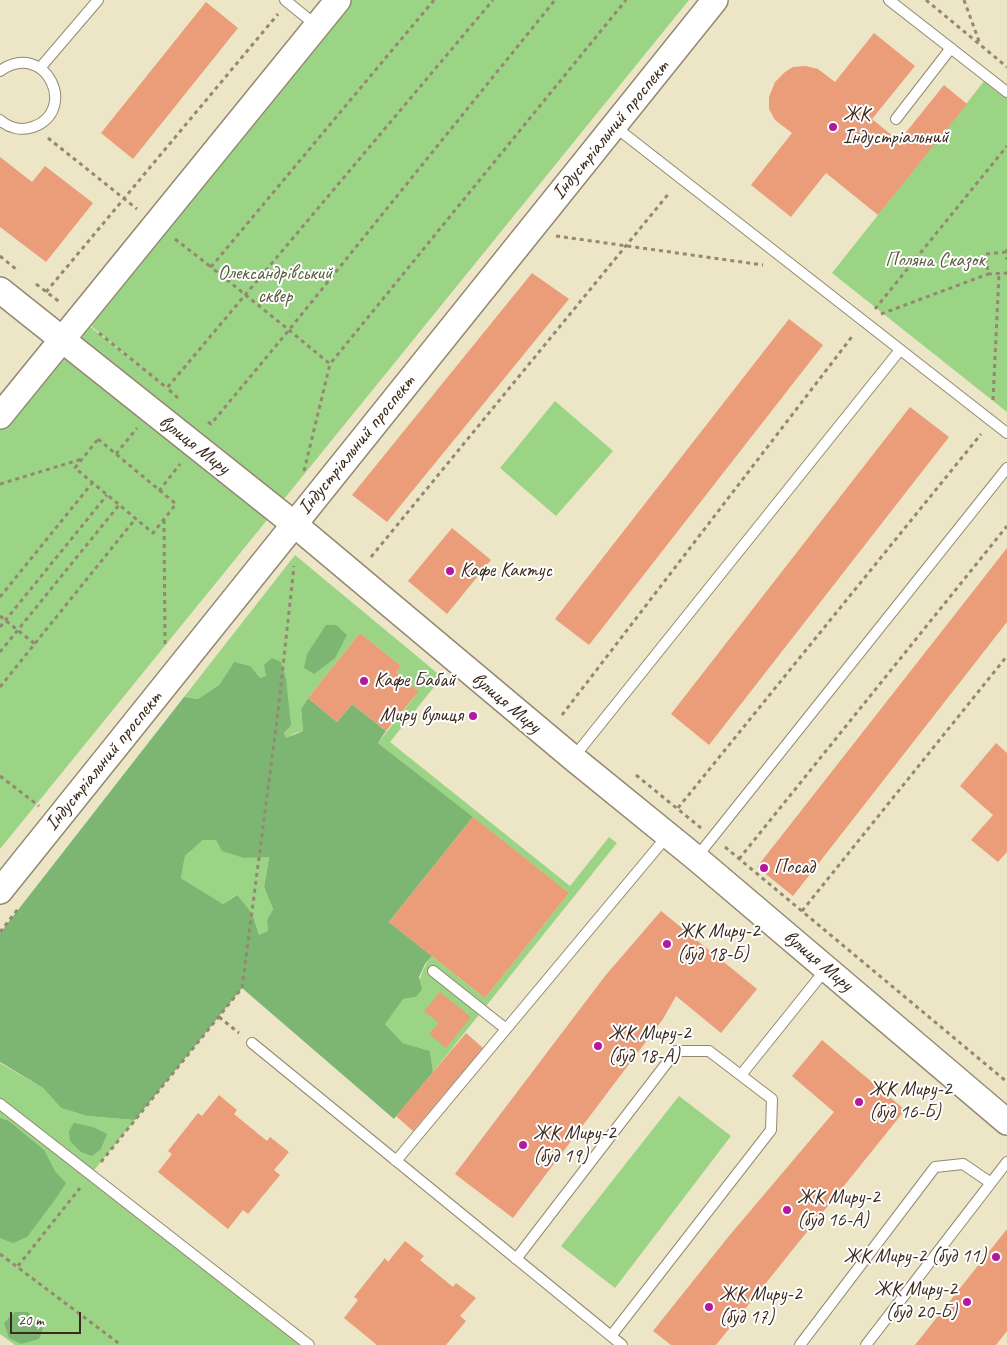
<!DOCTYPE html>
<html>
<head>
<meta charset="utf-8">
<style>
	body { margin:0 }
	#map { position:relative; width:1007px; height:1345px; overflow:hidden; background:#ece5c6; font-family:Caveat,sans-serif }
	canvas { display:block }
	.scale { position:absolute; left:10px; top:1312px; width:71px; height:22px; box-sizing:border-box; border:2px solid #3b2a1e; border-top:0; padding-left:6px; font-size:15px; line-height:18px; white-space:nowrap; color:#3b2a1e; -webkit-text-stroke:4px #fff; paint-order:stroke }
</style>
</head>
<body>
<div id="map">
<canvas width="1007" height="1345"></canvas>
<div class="scale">20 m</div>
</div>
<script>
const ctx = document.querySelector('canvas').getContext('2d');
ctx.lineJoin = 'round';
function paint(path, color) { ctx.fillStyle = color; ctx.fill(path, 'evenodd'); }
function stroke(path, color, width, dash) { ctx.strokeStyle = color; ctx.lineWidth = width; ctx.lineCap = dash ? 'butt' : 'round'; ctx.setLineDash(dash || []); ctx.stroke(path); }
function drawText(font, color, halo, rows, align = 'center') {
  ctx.font = font + ' Caveat,sans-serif'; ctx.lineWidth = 4; ctx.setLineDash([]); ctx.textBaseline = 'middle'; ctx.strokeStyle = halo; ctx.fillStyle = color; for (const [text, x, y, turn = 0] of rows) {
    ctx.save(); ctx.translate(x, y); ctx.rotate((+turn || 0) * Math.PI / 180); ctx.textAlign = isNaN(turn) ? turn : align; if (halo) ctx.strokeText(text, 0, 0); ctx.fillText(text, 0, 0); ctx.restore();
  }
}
paint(new Path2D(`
	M 328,0 L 689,0 L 0,849 L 0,401 L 71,311 L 150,375 L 72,310 Z
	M 985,80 L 1007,98 L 1007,412 L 832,273 Z
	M 555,401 L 613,451 L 556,516 L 500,468 Z
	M 295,555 L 442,677 L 390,742 L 570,886 L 609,837 L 617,843 L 433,1072 L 430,1051 L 403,1043 L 385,1024 L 259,935 L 252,913 L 236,895 L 223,904 L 181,878 L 185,856 L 203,840 L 216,840 L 244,858 L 269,856 L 264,887 L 273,909 L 267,920 L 268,931 L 260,935 L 403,999 L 416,997 C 419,981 421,969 432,956 L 485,998 L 569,893 L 378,743 L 419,691 L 396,672 L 401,666 L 360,633 L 308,698 L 301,709 L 303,731 L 295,733 L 286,739 L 264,665 L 267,676 L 260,678 L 234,662 L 219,685 L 198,699 L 184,697 Z
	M 0,1063 L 43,1088 L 61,1108 L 87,1116 L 135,1120 L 91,1174 L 309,1345 L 15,1345 L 0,1334 Z
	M 679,1096 L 731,1136 L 615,1288 L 561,1246 Z`), '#9cd486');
paint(new Path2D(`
	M 326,625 L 336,625 L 347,635 L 335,658 L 314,674 L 304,668 L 307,654 Z
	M 272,658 L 281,662 L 286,679 L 291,725 L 284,733 L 286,738 L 303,731 L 301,709 L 308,698 L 337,722 L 352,704 L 386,731 L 378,743 L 473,817 L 389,922 L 432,956 L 425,964 L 419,977 L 422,989 L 416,997 L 403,999 L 385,1024 L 403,1043 L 430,1051 L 433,1072 L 394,1119 L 242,988 L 135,1120 L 87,1116 L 61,1108 L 43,1088 L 0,1062 L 0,933 L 184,697 L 198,699 L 219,685 L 234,662 L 250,666 L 260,678 L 266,676 L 264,665 ZM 203,840 L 216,840 L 222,851 L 244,858 L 269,857 L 264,887 L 273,909 L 267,920 L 268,931 L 259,935 L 252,913 L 237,895 L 223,904 L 181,878 L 185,856 Z
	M 0,1118 L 9,1121 L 44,1150 L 55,1171 L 66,1183 L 57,1197 L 27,1237 L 13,1243 L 0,1238 Z
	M 74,1123 L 93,1127 L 107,1134 L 101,1149 L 92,1156 L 81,1152 L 70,1141 L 69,1131 Z
	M 15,1312 L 28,1312 L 43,1329 L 39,1339 L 21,1344 L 9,1338 L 4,1323 Z`), '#7db673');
paint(new Path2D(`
	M 206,2 L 238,28 L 133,159 L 101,133 Z
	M 874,33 L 915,66 L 872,119 L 899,141 L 944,85 L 967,104 L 878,215 L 826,173 L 791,217 L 751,185 L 792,133 L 775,120 L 769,109 L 769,97 L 775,82 L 785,72 L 793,67 L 806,66 L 818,69 L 835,82 Z
	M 0,157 L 32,182 L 45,166 L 93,203 L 46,262 L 0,227 Z
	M 532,273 L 569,299 L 387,522 L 352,495 Z
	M 789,319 L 823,345 L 589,645 L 555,619 Z
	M 910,407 L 949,437 L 709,745 L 671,714 Z
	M 452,528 L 491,560 L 447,614 L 408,581 Z
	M 1007,548 L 1007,622 L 793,896 L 757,867 Z
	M 360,633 L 401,666 L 396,672 L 419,691 L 386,731 L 352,704 L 337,722 L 308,698 Z
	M 996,743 L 1007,753 L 1007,852 L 998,862 L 971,840 L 993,815 L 960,786 Z
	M 473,817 L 569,893 L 485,998 L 389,922 Z
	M 661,911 L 757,989 L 721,1033 L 676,996 L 663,1019 L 513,1218 L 455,1174 L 605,976 Z
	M 440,992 L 471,1017 L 446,1048 L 429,1034 L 439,1023 L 424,1011 Z
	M 466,1033 L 483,1048 L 413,1131 L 396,1116 Z
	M 822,1040 L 905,1110 L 716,1345 L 671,1345 L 653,1331 L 729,1236 L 834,1112 L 792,1076 Z
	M 219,1095 L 237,1110 L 234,1114 L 267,1141 L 270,1137 L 289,1152 L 274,1170 L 280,1175 L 248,1214 L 243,1210 L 228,1229 L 158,1172 L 172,1154 L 168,1151 L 198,1113 L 202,1116 Z
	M 1007,1229 L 1007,1331 L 996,1345 L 915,1345 Z
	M 405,1241 L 424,1256 L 420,1260 L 453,1287 L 456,1283 L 476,1298 L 460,1316 L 466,1321 L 446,1345 L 377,1345 L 344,1318 L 358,1300 L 354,1297 L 385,1258 L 388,1262 Z`), '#ea9d78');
const service = new Path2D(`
	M 285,0 L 317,26
	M 889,0 L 1007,92
	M 40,68 L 98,0
	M 0,71 C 46,39 79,111 33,127 C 21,131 9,128 0,120
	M 896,119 L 951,48
	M 614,126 L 1007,433
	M 573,758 L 900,350
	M 696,858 L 1007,468
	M 433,971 L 506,1029
	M 252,1043 L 622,1345
	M 741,1075 L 826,969
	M 0,1104 L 309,1345
	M 396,1161 L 668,835
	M 516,1259 L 676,1051 L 709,1051 L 772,1099 L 771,1130 L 611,1336
	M 800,1345 L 935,1167 L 963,1164 L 991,1183
	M 866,1345 L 1007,1162`);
const tertiary = new Path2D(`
	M 0,290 L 294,524 L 573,758 L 696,858 L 1007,1122
	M 0,416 L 338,0
	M 0,891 L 715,0`);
stroke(service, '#948872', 12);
stroke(tertiary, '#948872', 28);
stroke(new Path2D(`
	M 434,0 L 211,267 L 289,330 L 330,364 L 626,0
	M 926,0 L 1007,67
	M 964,0 L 980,44
	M 48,138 L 137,209
	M 556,236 L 763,265
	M 175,239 L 211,267
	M 1007,249 L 1007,260
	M 1006,252 L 986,254 L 988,274 L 1007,273
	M 0,256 L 17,270
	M 36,284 L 61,303
	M 46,292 L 278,14
	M 875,309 L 1007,146
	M 881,314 L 988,274
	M 99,333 L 167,388
	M 178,398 L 167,388 L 493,0
	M 993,400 L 999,273
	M 208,422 L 211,424 L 289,330 L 555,0
	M 98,439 L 176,504 L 153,533 L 75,468 Z
	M 116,454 L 137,428
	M 304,471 L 330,364
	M 0,484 L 82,459
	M 159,491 L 180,464
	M 164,520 L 165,646
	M 371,557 L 670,192
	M 0,597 L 93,482
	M 0,616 L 35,644
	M 0,627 L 107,495
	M 0,652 L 119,505
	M 0,687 L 136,518
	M 562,715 L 854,334
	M 636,775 L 701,828
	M 0,776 L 39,806
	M 678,808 L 981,434
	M 725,847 L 1007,1082
	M 739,859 L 1007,526
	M 802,911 L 1007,656
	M 0,932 L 18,909
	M 219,1017 L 239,1033
	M 101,1162 L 242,988 L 278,712 L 294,566
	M 0,1254 L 121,1345
	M 18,1266 L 80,1188`), '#948872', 3, [4, 4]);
stroke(service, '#fff', 10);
stroke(tertiary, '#fff', 25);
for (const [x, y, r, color] of [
	[833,127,5,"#b5179e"],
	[450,571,5,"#b5179e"],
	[364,681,5,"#b5179e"],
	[473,716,5,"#b5179e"],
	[764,868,5,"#b5179e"],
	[667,944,5,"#b5179e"],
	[598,1046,5,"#b5179e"],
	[859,1102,5,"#b5179e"],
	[523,1145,5,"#b5179e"],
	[787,1210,5,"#b5179e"],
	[996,1257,5,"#b5179e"],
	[967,1302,5,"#b5179e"],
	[709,1307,5,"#b5179e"]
]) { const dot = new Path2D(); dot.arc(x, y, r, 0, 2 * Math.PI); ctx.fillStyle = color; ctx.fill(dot); stroke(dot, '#fff', 2); }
drawText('20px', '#3b2a1e', '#fff', [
	["ЖК",843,115],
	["Індустріальний",843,138],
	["Кафе Кактус",460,571],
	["Кафе Бабай",374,681],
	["Миру вулиця",463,716,"right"],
	["Посад",774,868],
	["ЖК Миру-2",677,932],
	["(буд 18-Б)",677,955],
	["ЖК Миру-2",608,1034],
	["(буд 18-А)",608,1057],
	["ЖК Миру-2",869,1090],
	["(буд 16-Б)",869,1113],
	["ЖК Миру-2",533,1134],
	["(буд 19)",533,1157],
	["ЖК Миру-2",797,1198],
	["(буд 16-А)",797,1221],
	["ЖК Миру-2 (буд 11)",986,1257,"right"],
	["ЖК Миру-2",957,1290,"right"],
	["(буд 20-Б)",957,1313,"right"],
	["ЖК Миру-2",719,1295],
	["(буд 17)",719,1318]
], 'left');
drawText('20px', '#3b2a1e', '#fff', [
	["Індустріальний проспект",611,130,-51],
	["вулиця Миру",194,445,38],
	["Індустріальний проспект",357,445,-51],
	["вулиця Миру",506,703,40],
	["Індустріальний проспект",104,761,-51],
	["вулиця Миру",818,961,40]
]);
drawText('20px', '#585d3d', '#fff', [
	["Поляна Сказок",935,261],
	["Олександрівський",275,274],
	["сквер",275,297]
]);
</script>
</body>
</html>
